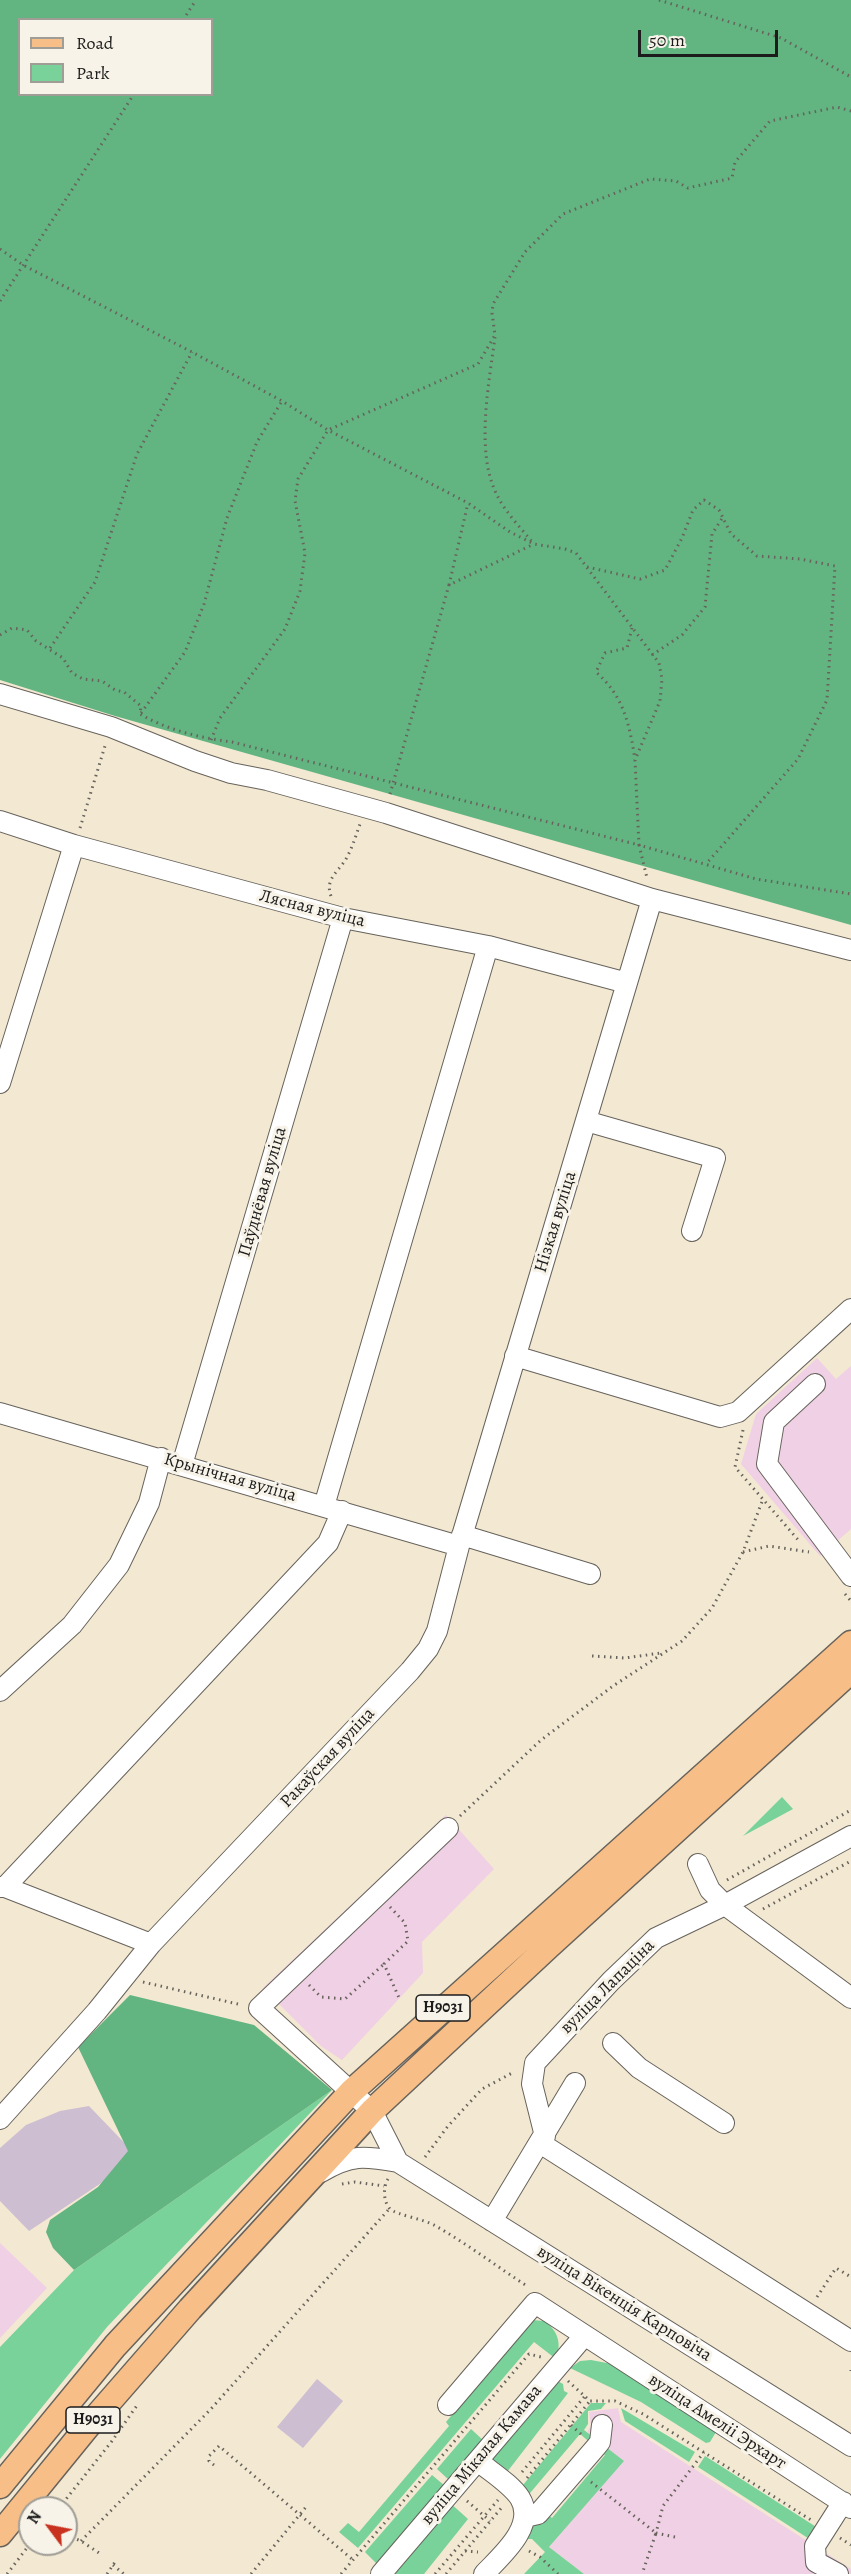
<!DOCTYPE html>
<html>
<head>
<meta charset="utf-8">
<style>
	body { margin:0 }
	#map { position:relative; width:851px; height:2574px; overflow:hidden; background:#f3e8d2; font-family:Alegreya,serif }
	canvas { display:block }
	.legend { position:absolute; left:18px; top:18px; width:195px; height:78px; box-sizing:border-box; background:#f7f3e8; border:2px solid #9f9d96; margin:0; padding:8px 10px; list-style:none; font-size:18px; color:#1c1c1c }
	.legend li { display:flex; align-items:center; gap:12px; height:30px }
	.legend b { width:30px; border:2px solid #9f9d96 }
	.north { position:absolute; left:18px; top:2496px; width:60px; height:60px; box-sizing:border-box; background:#f7f3e8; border:2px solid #9f9d96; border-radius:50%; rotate:302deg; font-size:16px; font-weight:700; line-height:24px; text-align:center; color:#1c1c1c }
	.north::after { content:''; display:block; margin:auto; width:21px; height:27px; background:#c8321e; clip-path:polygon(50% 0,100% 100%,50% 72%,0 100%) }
	.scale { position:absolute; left:638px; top:30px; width:140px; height:27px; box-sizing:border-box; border:3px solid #1c1c1c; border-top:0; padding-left:8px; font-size:18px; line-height:21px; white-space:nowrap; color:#1c1c1c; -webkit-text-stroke:4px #f7f3e8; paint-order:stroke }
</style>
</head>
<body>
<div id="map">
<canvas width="851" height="2574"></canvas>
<ul class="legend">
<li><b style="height:8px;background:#f7be87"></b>Road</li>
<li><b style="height:16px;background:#78d299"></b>Park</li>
</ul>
<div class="north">N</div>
<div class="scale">50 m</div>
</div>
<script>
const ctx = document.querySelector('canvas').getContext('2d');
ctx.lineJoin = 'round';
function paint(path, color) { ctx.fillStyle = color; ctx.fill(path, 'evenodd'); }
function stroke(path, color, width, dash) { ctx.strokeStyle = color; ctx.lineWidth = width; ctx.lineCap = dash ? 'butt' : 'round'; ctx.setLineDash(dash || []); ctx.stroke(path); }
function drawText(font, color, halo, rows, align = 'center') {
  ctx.font = font + ' Alegreya,serif'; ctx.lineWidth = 6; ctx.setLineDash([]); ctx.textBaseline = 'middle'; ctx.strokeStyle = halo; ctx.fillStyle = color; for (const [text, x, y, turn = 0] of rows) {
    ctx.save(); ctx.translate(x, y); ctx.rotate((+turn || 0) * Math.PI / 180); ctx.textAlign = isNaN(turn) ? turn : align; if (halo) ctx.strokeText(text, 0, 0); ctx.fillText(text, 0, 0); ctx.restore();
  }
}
paint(new Path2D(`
	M 817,1358 L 836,1379 L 851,1366 L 851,1529 L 820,1556 L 741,1464 L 756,1414 Z
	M 446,1815 L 494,1869 L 422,1942 L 423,1973 L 342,2060 L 321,2046 L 263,1988 Z
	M 0,2243 L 47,2288 L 0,2338 Z
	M 618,2408 L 621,2422 L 851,2569 L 851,2574 L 584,2574 L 549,2547 L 623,2461 L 587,2432 L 591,2426 L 589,2412 Z`), '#f0d0e4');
paint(new Path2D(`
	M 89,2106 L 139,2158 L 29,2231 L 0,2201 L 0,2148 L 26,2125 L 60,2111 Z
	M 317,2379 L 343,2401 L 303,2448 L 277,2427 Z`), '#cebed1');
paint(new Path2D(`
	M 782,1797 L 793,1809 L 743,1836 Z
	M 332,2090 L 107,2327 L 0,2459 L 0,2347 L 74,2270 Z
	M 532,2320 L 544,2321 C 558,2330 562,2344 556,2359 L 534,2342 L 358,2548 L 339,2532 L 348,2523 L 359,2532 L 449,2426 L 446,2422 Z
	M 591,2360 L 612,2364 L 716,2432 L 710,2442 L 706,2443 L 641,2402 L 570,2368 L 580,2361 Z
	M 556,2380 L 563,2384 L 564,2391 L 568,2393 L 504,2476 L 492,2461 L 493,2456 Z
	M 591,2403 L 606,2403 L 601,2409 L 588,2411 L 588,2424 L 584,2430 L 624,2461 L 549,2547 L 584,2574 L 524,2574 L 545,2552 L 532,2539 L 518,2539 L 544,2511 L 552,2518 L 605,2455 L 580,2434 L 525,2499 L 518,2491 Z
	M 621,2408 L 695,2452 L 689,2462 L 625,2421 Z
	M 471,2429 L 484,2441 L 449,2480 L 437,2469 Z
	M 705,2456 L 821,2530 L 814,2542 L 698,2467 Z
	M 432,2475 L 445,2486 L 377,2564 L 365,2552 Z
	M 449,2502 L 468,2519 L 424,2574 L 390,2574 Z`), '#78d299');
paint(new Path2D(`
	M 0,0 L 851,0 L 851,925 L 115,716 L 0,680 ZM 20,20 L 212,20 L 212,94 L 20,94 Z
	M 130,1995 L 254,2025 L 332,2090 L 74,2270 L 53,2248 L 46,2232 L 50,2220 L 98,2187 L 128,2151 L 78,2047 Z`), '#62b481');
const minor = new Path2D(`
	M 0,694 L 111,727 L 195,761 L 231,773 L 267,780 L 386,813 L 652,899 L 851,950
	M 0,821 L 74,845 L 343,918 L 488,946 L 627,983
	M 0,1083 L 74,845
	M 586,1121 L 715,1158 L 692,1231
	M 515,1356 L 720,1417 L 738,1412 L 851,1309
	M 815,1384 L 774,1422 L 767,1464 L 851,1576
	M 0,1413 L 459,1546
	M 182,1465 L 343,918
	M 324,1506 L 488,946
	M 462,1535 L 590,1574
	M 0,1691 L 72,1625 L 119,1565 L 149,1503 L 161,1458
	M 698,1864 L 710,1890 L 725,1905 L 851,1998
	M 0,1887 L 5,1887 L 151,1944
	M 5,1887 L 328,1543 L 342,1511
	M 613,2043 L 639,2068 L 724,2123
	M 0,2119 L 97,2011 L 151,1944 L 410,1671 L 428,1649 L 437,1631 L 459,1546 L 652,899
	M 545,2136 L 532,2084 L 535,2063 L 611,1981 L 656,1938 L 725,1905 L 851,1836
	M 540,2143 L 851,2341
	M 398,2162 L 372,2111 L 259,2008 L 448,1828
	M 321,2172 C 351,2154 364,2156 398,2162 L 851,2446
	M 492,2221 L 575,2083
	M 448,2405 L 535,2303 L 851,2508
	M 478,2461 C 491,2472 511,2484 520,2498 C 537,2526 501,2556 484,2574
	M 525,2517 L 538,2514 L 596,2447 L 600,2442 L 602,2425
	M 381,2574 L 584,2336
	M 838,2574 L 816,2562 L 815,2546 L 843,2502`);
const major = new Path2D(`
	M 0,2486 L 115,2346 L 352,2091 L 851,1643
	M 0,2534 L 88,2426 L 190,2309 L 372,2111 L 549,1946 L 851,1671`);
stroke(minor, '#67635c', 22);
stroke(major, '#67635c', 27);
stroke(new Path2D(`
	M 659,0 L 781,38 L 851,77
	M 183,20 L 196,0
	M 0,249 L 23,265 L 192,352 L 282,401 L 328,430 L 468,503 L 510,532 L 534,544 L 565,549 L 576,553 L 659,663 L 662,679 L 660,701 L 635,760 L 639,845 L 756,879 L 851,894 L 851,892
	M 0,301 L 134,94
	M 495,337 C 489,383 475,453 497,495 C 505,512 521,528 533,543
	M 587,567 L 640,579 L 665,570 L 682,538 L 693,510 L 704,500 L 719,510 L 731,534 L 757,556 L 800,559 L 835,566 L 827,700 L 798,759 L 706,864
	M 449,585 L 468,503
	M 632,628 L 627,648 L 605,653 L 596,672 C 624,697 629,723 635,759
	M 0,635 L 12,628 L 27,630 L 36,641 L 63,658 L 72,673 L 83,679 L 102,681 L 115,690 L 124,692 L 141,706 L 140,714 C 167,730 201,738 232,742 L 639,845 L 647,878
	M 50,648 L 95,582 L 137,454 L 192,352
	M 652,655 L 682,635 L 705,607 L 712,534 L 723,517
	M 141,713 L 185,652 L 204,604 L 227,518 L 257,442 L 282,401
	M 211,740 L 220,718 L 285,629 L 300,591 L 305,553 L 295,501 L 298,479 L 328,430 L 478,364 L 495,335 L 492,313 L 493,304 L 525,252 L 563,214 L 650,179 L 676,181 L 688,188 L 732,178 L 735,162 L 770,121 L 837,107 L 851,111
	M 390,794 L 449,585 L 534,544
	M 80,828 L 105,746
	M 331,896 C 324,878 341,870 347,857 C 353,846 356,835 360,824
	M 743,1430 L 735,1467 L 800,1542
	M 743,1552 L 769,1546 L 809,1552
	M 845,1594 L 851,1601
	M 592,1656 L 625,1658 L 661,1653
	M 460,1816 L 541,1740 L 613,1686 L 682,1641 L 712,1608 L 743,1552 L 763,1499
	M 727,1880 L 851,1810
	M 390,1907 L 405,1923 L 408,1941 L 384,1964 L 400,2000
	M 763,1909 L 851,1861
	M 143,1982 L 242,2005
	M 309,1985 L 321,1997 L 345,1999 L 384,1964
	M 425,2157 L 448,2126 L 482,2089 L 514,2072
	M 388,2179 C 383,2187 383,2201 390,2209 C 397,2215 423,2219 434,2225 C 466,2243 496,2266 527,2286
	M 342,2184 L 355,2182 L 384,2186
	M 817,2297 L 836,2268 L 851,2277
	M 851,2371 L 851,2370
	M 568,2381 L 590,2401 L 615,2401 L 643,2414 L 811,2520
	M 571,2425 L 582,2435
	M 214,2465 L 209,2461 L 209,2456 L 219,2446 L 353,2560
	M 522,2472 L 585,2396
	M 527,2478 L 590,2401
	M 591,2482 L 656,2533 L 642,2574
	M 467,2501 L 490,2521
	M 59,2508 L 112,2441 L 138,2404
	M 66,2535 L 81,2541 L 99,2553
	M 675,2537 L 656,2533 L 663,2506 L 704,2452
	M 840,2538 L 851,2545
	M 81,2541 L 210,2410 L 390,2208
	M 465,2551 L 478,2552
	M 529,2551 L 540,2557 L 558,2574
	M 113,2565 L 124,2574
	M 7,2574 L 30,2544
	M 107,2574 L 117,2559
	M 251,2574 L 306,2507
	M 341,2574 L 529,2354 L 541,2357
	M 435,2574 L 498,2500
	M 446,2574 L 503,2506`), '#67635c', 3, [1.5, 4.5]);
stroke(minor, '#fff', 20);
stroke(major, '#f7be87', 24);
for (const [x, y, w] of [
	[443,2008,54],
	[93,2420,54]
]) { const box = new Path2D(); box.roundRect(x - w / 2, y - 13, w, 26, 4.5); ctx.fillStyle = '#f7f3e8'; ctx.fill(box); stroke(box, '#1c1c1c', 1.5); }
drawText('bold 16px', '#1c1c1c', null, [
	["Н9031",443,2008],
	["Н9031",93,2420]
]);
drawText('18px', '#1c1c1c', '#f7f3e8', [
	["Лясная вуліца",312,909,14],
	["Паўднёвая вуліца",263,1192,-74],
	["Нізкая вуліца",556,1222,-73],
	["Крынічная вуліца",230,1478,16],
	["Ракаўская вуліца",328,1758,-47],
	["вуліца Лапаціна",608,1987,-45],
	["вуліца Вікенція Карповіча",624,2304,32],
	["вуліца Амеліі Эрхарт",717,2422,33],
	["вуліца Мікалая Камава",482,2455,-50]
]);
</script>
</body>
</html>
